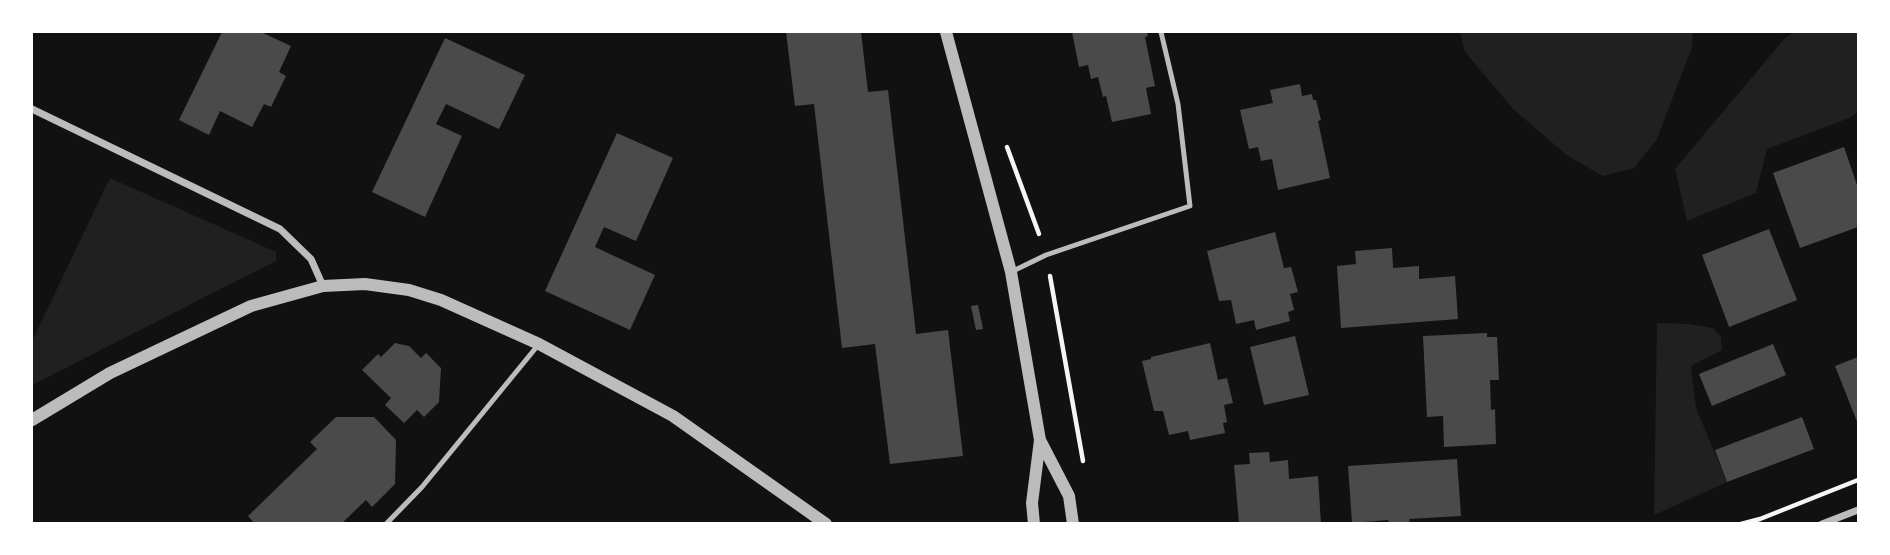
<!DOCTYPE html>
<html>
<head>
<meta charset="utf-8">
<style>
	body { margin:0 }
	#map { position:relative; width:1890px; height:555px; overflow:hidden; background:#111; font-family:Poppins,sans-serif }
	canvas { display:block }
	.frame { position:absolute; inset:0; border:33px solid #fff; pointer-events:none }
</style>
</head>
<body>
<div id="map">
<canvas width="1890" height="555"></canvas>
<div class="frame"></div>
</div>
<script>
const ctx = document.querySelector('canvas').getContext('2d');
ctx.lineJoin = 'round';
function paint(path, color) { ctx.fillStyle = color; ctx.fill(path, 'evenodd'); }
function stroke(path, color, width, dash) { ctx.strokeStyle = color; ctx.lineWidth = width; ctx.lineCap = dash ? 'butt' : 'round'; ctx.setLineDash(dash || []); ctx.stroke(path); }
paint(new Path2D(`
	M 1460,32 L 1693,32 L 1692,47 L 1657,139 L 1634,168 L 1603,176 L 1568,156 L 1514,110 L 1465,52 Z
	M 1795,32 L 1858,32 L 1858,112 L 1849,118 L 1767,149 L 1756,193 L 1687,221 L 1675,169 L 1785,38 Z
	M 110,178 L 276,252 L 276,261 L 32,385 L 32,341 Z
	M 1657,323 L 1689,324 L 1713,328 L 1721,337 L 1722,350 L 1691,366 L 1696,408 L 1727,482 L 1654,515 Z`), '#202020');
paint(new Path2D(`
	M 222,32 L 261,32 L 291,46 L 279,72 L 286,76 L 271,107 L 264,104 L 252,127 L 220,111 L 209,135 L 179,120 Z
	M 786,32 L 861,32 L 868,92 L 888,90 L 916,334 L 948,330 L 963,456 L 890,464 L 875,344 L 842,348 L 814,104 L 795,106 Z
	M 1072,32 L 1147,32 L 1148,36 L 1145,37 L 1155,86 L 1146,88 L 1151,114 L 1112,122 L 1106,96 L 1103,97 L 1098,77 L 1091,79 L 1088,65 L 1079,67 Z
	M 445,38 L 525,75 L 499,129 L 446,104 L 436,124 L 462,136 L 425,217 L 372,192 Z
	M 1300,84 L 1302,96 L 1312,94 L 1313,100 L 1316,100 L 1321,120 L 1318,121 L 1330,178 L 1278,190 L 1272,159 L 1261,161 L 1258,147 L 1249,149 L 1240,110 L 1273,103 L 1270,90 Z
	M 617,133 L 673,158 L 636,241 L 604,227 L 595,247 L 655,275 L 630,330 L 545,291 Z
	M 1844,147 L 1858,188 L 1858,227 L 1800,248 L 1773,173 Z
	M 1769,229 L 1797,300 L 1729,327 L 1702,255 Z
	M 1275,232 L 1284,268 L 1291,267 L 1298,292 L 1290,294 L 1294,310 L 1288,312 L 1290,321 L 1256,330 L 1254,320 L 1236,324 L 1231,300 L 1219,301 L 1207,251 Z
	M 1392,248 L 1393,268 L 1419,266 L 1419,279 L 1455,276 L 1458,319 L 1341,328 L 1337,266 L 1356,264 L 1355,251 Z
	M 978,305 L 983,329 L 976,330 L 971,306 Z
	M 1487,333 L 1487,337 L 1497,337 L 1499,380 L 1490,380 L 1491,410 L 1495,409 L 1496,444 L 1444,447 L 1443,416 L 1427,417 L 1423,336 Z
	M 1295,336 L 1309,395 L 1264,405 L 1250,347 Z
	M 395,343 L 409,346 L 421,358 L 426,353 L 441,368 L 439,402 L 424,417 L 417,410 L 404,423 L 385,405 L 391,398 L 362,370 L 378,354 L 381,357 Z
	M 1210,343 L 1218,380 L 1227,378 L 1233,403 L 1224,405 L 1227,422 L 1223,423 L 1225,433 L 1190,440 L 1188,431 L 1169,435 L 1163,411 L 1154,411 L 1142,361 L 1151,359 L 1151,357 Z
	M 1773,344 L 1786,375 L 1712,406 L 1699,374 Z
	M 1858,357 L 1858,424 L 1835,366 Z
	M 336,417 L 374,417 L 396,440 L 395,484 L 372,507 L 366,500 L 341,524 L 255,524 L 248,516 L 317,449 L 310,442 Z
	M 1802,417 L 1814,449 L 1727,482 L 1715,450 Z
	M 1269,452 L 1270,462 L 1288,460 L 1289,479 L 1318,476 L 1321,524 L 1239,524 L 1234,465 L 1250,464 L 1249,453 Z
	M 1457,459 L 1461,516 L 1409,519 L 1410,523 L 1389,524 L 1388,520 L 1352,523 L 1348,466 Z`), '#4a4a4a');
stroke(new Path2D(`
	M 1007,147 L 1039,234
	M 1050,276 L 1083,461
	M 1741,524 L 1760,519 L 1858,480`), '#f5f5f5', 4.5);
stroke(new Path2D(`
	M 1011,272 L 1046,255 L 1190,206 L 1178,104 L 1161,32
	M 386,524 L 422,487 L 539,344`), '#bcbcbc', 5);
stroke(new Path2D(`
	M 32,109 L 280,229 L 311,259 L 323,286
	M 1822,524 L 1858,510`), '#bcbcbc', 7);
stroke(new Path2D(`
	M 946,32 L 1011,272 L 1040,440 L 1032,503 L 1034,524
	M 32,420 L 110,373 L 251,306 L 323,286 L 365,284 L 409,290 L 441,300 L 539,344 L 673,416 L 826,524
	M 1040,440 L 1069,496 L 1073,524`), '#bcbcbc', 12);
</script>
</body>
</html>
